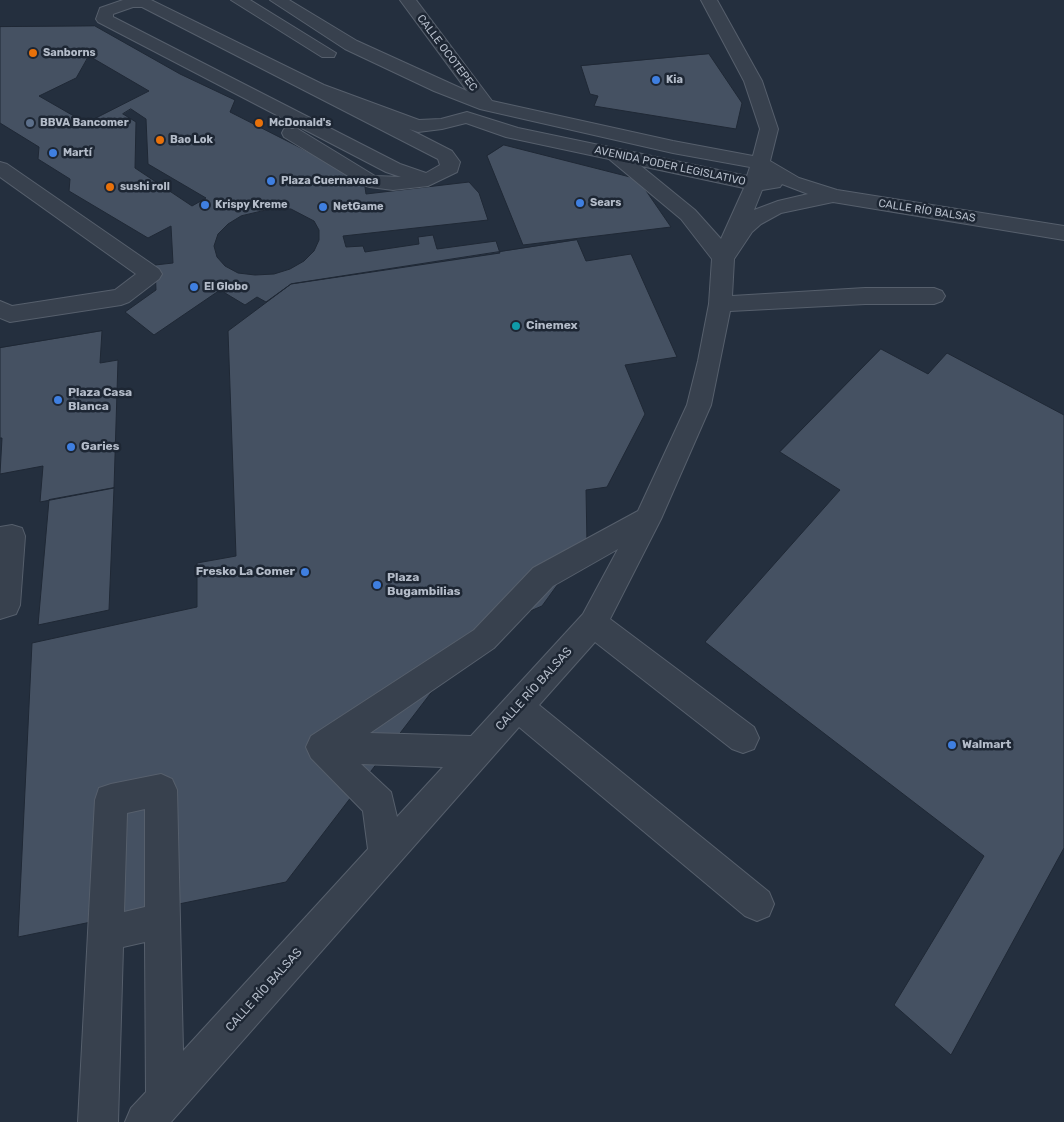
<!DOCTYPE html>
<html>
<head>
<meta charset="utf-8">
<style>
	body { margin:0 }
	canvas { display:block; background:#242f3e }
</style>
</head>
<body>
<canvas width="1064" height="1122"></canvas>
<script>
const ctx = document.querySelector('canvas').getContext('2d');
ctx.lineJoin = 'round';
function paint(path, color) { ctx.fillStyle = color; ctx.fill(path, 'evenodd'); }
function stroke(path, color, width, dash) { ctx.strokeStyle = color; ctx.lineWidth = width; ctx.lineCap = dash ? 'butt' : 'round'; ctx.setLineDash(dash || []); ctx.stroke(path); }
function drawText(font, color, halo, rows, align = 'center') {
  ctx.font = font + ' Rubik,sans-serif'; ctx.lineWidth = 5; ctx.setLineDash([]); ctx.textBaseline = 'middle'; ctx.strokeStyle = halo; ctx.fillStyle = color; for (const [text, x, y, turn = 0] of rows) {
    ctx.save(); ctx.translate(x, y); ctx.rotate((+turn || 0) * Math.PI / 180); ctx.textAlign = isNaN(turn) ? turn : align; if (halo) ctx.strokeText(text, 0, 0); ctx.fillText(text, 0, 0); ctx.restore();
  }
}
const building = new Path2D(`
	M 95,26 L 180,74 L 235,100 L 230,112 L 364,180 L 366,194 L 469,182 L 479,193 L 488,220 L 343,236 L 346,247 L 363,246 L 365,252 L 419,244 L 418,237 L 433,235 L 437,249 L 496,241 L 500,253 L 291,284 L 266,302 L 257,297 L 245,305 L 220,290 L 154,335 L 125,312 L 156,290 L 155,265 L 173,263 L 171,226 L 148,238 L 69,191 L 70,179 L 38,159 L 39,147 L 0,123 L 0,27 ZM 89,56 L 149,91 L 86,123 L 39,96 L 76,78 ZM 131,109 L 146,119 L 148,164 L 206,198 L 192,206 L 135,168 L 136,122 L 123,114 ZM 275,208 L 291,209 L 314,221 L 319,230 L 319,240 L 314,251 L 304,261 L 290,269 L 274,274 L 255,275 L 238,273 L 225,266 L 217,257 L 214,246 L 218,234 L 228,224 L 241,216 Z
	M 709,54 L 742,103 L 736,129 L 594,106 L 598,96 L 590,94 L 581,66 Z
	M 504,145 L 638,179 L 671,227 L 523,245 L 487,156 Z
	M 577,240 L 586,261 L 631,254 L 677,357 L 625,365 L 645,414 L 607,487 L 586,490 L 587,544 L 542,606 L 476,634 L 286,882 L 18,937 L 32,643 L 197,607 L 197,563 L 236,556 L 228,331 L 291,284 Z
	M 102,331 L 100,363 L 118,360 L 114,488 L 40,502 L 43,466 L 0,474 L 2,438 L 0,438 L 0,348 Z
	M 881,349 L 928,374 L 947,353 L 1064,415 L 1064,848 L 951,1055 L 894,1005 L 984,856 L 705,642 L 840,490 L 780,452 Z
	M 114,488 L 109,610 L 38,625 L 49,500 Z`);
paint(building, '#455162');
stroke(building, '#1f2835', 1);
const minor = new Path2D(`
	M 123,0 L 151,0 L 324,85 L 419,120 L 441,119 L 467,112 L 518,128 L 747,176 L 750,167 L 673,153 L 480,109 L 434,91 L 345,49 L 270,0 L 289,0 L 357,41 L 467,91 L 400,0 L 416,0 L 492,101 L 673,141 L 753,156 L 760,129 L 744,81 L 701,0 L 717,0 L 762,81 L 778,129 L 770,161 L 799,178 L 837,190 L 1064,226 L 1064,240 L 833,202 L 781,213 L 761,224 L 752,232 L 734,259 L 732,296 L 865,288 L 934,288 L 942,291 L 945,296 L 942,301 L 934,304 L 865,304 L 730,311 L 711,405 L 661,519 L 610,619 L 754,727 L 759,738 L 754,749 L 743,753 L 732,749 L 595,642 L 539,705 L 769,892 L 774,904 L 769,916 L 757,921 L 745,916 L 519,727 L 171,1122 L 125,1122 L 131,1108 L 146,1092 L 145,942 L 123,947 L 118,1122 L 78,1122 L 95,800 L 99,788 L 111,784 L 161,774 L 172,779 L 177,790 L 183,1051 L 368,849 L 363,811 L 311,758 L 306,747 L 311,736 L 474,630 L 533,568 L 638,511 L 687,405 L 698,361 L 709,304 L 712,259 L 681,219 L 609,159 L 506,137 L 466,123 L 442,129 L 418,132 L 409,129 L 452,151 L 460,162 L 457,172 L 428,186 L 393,190 L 370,187 L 363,185 L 284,137 L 282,133 L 284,129 L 298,129 L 375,176 L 401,177 L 386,172 L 98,22 L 96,19 L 100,8 ZM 133,7 L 142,7 L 438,159 L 440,165 L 426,173 L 400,164 L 113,17 L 113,14 ZM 641,166 L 744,188 L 721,239 L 695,210 ZM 782,184 L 808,194 L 778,201 L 754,210 L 762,190 L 780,187 ZM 618,549 L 583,614 L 471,736 L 370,733 L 494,648 L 553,586 ZM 361,764 L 443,767 L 397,817 L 391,792 ZM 145,809 L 145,907 L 124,912 L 127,813 Z
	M 231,0 L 250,0 L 336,53 L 334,57 L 322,57 Z
	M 0,162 L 7,164 L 159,269 L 162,274 L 159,279 L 129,302 L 121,305 L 10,322 L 0,318 L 0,301 L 12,306 L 115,290 L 136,274 L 0,177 Z
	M 12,525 L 22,528 L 25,536 L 20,605 L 16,614 L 0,619 L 0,527 Z`);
stroke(minor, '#565f6c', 2);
paint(minor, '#38414e');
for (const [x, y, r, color] of [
	[33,53,5,"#e8710a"],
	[656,80,5,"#3f7fe0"],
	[30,123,5,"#5c6f8a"],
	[259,123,5,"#e8710a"],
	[160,140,5,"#e8710a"],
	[53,153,5,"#3f7fe0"],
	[271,181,5,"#3f7fe0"],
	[110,187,5,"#e8710a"],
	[580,203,5,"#3f7fe0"],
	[205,205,5,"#3f7fe0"],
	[323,207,5,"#3f7fe0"],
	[194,287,5,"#3f7fe0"],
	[516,326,5,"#0f9aa8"],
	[58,400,5,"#3f7fe0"],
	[71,447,5,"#3f7fe0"],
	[305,572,5,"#3f7fe0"],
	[377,585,5,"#3f7fe0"],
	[952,745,5,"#3f7fe0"]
]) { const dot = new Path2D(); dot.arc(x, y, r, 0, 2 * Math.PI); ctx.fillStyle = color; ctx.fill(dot); stroke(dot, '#1d2633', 2); }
drawText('bold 11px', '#b4bcc9', '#1d2633', [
	["Sanborns",43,53],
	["Kia",666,80],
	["BBVA Bancomer",40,123],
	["McDonald's",269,123],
	["Bao Lok",170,140],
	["Martí",63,153],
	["Plaza Cuernavaca",281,181],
	["sushi roll",120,187],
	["Sears",590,203],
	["Krispy Kreme",215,205],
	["NetGame",333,207],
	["El Globo",204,287]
], 'left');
drawText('11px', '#b4bcc9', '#1d2633', [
	["CALLE OCOTEPEC",447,53,53],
	["AVENIDA PODER LEGISLATIVO",670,166,12],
	["CALLE RÍO BALSAS",927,211,9]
]);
drawText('bold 12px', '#b4bcc9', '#1d2633', [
	["Cinemex",526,326],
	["Plaza Casa",68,393],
	["Blanca",68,407],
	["Garies",81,447],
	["Fresko La Comer",295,572,"right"],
	["Plaza",387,578],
	["Bugambilias",387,592],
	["Walmart",962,745]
], 'left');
drawText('12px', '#b4bcc9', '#1d2633', [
	["CALLE RÍO BALSAS",534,689,-48],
	["CALLE RÍO BALSAS",264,990,-48]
]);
</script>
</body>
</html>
